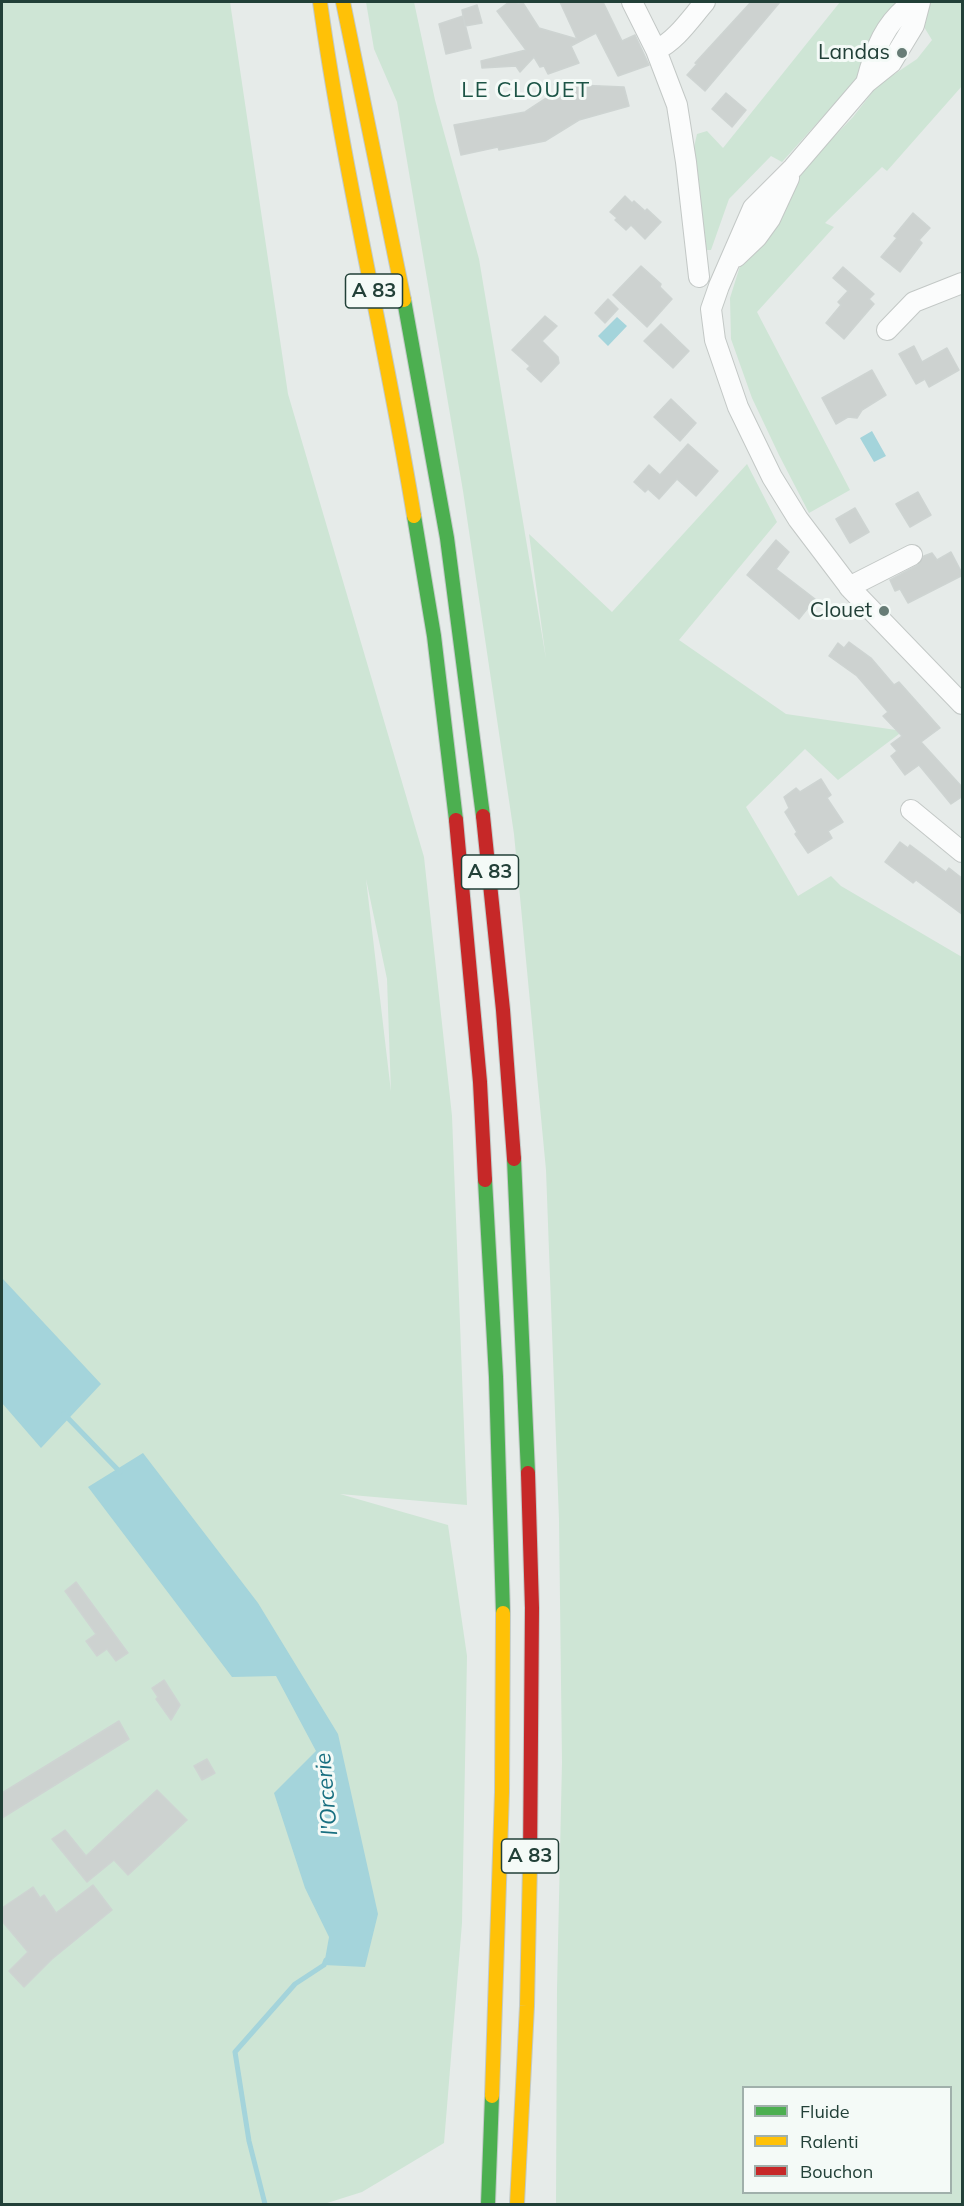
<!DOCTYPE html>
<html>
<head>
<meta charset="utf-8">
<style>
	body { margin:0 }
	#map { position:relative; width:964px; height:2206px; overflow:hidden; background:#e6ebe9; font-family:Mulish,sans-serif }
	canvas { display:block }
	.frame { position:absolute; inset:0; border:3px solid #224038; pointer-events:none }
	.legend { position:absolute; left:742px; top:2086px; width:210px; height:108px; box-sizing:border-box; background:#f4faf7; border:2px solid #a0b0ab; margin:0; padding:8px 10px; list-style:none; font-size:18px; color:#224038 }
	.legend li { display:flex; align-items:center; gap:12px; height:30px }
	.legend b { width:30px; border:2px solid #a0b0ab }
</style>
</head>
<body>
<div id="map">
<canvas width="964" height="2206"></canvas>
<div class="frame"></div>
<ul class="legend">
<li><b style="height:8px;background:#4caf50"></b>Fluide</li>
<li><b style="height:8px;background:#ffc107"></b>Ralenti</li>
<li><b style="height:8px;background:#c62828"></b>Bouchon</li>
</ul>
</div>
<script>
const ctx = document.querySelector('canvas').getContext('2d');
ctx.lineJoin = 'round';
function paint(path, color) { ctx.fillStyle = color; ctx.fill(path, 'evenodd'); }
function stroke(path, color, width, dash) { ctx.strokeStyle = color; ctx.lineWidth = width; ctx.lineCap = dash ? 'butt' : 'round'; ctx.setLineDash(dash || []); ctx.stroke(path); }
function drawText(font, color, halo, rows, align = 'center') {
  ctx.font = font + ' Mulish,sans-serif'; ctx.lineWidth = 6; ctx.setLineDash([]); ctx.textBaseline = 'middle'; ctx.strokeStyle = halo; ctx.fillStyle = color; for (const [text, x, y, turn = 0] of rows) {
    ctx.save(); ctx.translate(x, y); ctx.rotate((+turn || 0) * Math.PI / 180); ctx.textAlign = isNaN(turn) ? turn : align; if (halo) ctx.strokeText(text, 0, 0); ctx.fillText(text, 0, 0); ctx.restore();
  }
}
paint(new Path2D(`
	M 2,2 L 230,2 L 288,394 L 424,857 L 452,1116 L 467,1505 L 340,1494 L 448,1525 L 467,1656 L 462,1923 L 444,2143 L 362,2192 L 324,2204 L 2,2204 ZM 366,879 L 387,979 L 391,1093 L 391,1092 Z
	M 366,2 L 414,2 L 435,100 L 479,259 L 546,659 L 529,534 L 612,612 L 747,464 L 777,522 L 679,640 L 786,714 L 903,731 L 838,780 L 805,749 L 746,807 L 798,896 L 831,876 L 841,886 L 962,957 L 962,2204 L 556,2204 L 557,1989 L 562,1762 L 559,1520 L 546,1170 L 514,834 L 463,491 L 397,102 L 374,49 ZM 744,2088 L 950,2088 L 950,2192 L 744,2192 Z
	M 840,2 L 903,2 L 868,52 L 856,80 L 782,162 L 771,156 L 729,199 L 711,250 L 705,250 L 694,147 L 697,134 L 707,131 L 723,148 Z
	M 931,2 L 962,2 L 962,86 L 887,171 L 882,167 L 825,223 L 834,227 L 757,312 L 850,490 L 809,513 L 779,455 L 752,398 L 731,339 L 730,298 L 740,266 L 795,182 L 826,145 L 853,117 L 878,85 L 917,59 L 932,40 L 921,22 Z`), '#cee5d5');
paint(new Path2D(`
	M 617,317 L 627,326 L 608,346 L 598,336 Z
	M 872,431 L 886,456 L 874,462 L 860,438 Z
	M 2,1278 L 101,1384 L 41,1448 L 2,1403 Z
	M 143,1453 L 258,1603 L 338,1734 L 378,1914 L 365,1967 L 324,1965 L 329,1937 L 305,1888 L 274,1793 L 316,1751 L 276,1676 L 232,1677 L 88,1487 Z`), '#a4d4db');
stroke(new Path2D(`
	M 64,1414 L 120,1472
	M 265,2204 L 249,2141 L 235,2052 L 295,1984 L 324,1965 L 326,1960`), '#a4d4db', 5);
const building = new Path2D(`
	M 509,2 L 516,2 L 518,4 L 523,3 L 539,28 L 577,39 L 560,2 L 603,2 L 622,41 L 635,35 L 649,65 L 618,76 L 596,33 L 571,46 L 579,63 L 548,74 L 544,66 L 540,67 L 534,57 L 520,72 L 516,66 L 482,68 L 481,61 L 526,50 L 497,11 Z
	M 751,2 L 780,2 L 705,91 L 687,75 L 697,64 L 695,63 Z
	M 477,5 L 482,23 L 465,26 L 462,10 Z
	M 463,16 L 471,48 L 446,54 L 439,24 Z
	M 554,84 L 624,87 L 629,106 L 579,120 L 545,141 L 499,150 L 498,147 L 461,155 L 454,125 L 525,112 L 557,91 Z
	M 726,93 L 746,110 L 732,127 L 712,109 Z
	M 625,196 L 632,203 L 634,201 L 645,211 L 647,209 L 661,222 L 645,239 L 631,225 L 626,230 L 615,220 L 617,218 L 610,212 Z
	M 913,213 L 930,228 L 919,240 L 922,243 L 900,272 L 881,257 L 897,238 L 894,236 Z
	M 641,266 L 661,284 L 660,287 L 672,299 L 647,327 L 613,295 Z
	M 843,267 L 874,294 L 869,299 L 874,304 L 844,339 L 826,323 L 841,305 L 838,302 L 848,291 L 833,278 Z
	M 608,299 L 618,309 L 605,323 L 595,313 Z
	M 545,316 L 557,326 L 542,341 L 558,357 L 559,363 L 541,382 L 527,369 L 530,366 L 512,350 Z
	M 661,324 L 689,351 L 673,368 L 644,341 Z
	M 914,346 L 922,362 L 947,348 L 959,370 L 929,387 L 925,379 L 916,384 L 899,354 Z
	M 872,370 L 886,395 L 862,410 L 857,418 L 848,417 L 836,424 L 822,398 Z
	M 671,399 L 696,423 L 680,441 L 654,417 Z
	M 688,444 L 718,471 L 696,496 L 677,479 L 659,499 L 648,489 L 645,492 L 634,482 L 649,465 L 660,475 Z
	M 918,492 L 931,515 L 910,527 L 896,504 Z
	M 855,508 L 869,532 L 850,543 L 836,519 Z
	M 776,540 L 789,552 L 776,569 L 815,599 L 799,619 L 747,575 Z
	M 951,552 L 963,575 L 908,603 L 900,589 L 895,591 L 890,580 L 918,565 L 924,556 L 932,553 L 937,560 Z
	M 849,642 L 871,658 L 894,685 L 899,682 L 940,728 L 921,742 L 963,788 L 963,796 L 951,804 L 919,765 L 905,775 L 891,756 L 897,751 L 891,744 L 902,736 L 883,716 L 888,712 L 857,676 L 829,656 L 838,643 L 844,648 Z
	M 821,779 L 831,795 L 827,798 L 843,822 L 828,831 L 832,838 L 808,853 L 795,834 L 797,832 L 785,812 L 789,808 L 784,797 L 796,788 L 800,792 Z
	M 900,842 L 908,848 L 910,845 L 946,872 L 949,868 L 963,879 L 963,915 L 916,880 L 913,883 L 885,862 Z
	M 76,1582 L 128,1653 L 116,1661 L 107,1649 L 97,1656 L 86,1641 L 96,1634 L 65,1591 Z
	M 164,1680 L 180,1705 L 171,1720 L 156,1699 L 158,1697 L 152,1688 Z
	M 119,1721 L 129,1739 L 2,1818 L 2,1793 Z
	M 207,1759 L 215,1773 L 202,1780 L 194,1766 Z
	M 157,1790 L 187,1820 L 128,1875 L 114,1860 L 87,1882 L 52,1839 L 65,1830 L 86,1856 Z
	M 93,1885 L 112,1910 L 52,1959 L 24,1987 L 9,1971 L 28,1952 L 2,1921 L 2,1908 L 33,1887 L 40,1898 L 44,1895 L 56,1913 Z`);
paint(building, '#cdd2d0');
stroke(building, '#ced4d2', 1.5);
const street = new Path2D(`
	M 632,2 L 656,50 L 677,105 L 686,162 L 699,277
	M 920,2 L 914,25 L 891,63 L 866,83 L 793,168 L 753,208 L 719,286 L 711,309 L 715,340 L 738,407 L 772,477 L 798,519 L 851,589 L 962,704
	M 656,50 C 676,41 691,18 705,2
	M 866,83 C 875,49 884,23 913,2
	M 736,257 L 757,237 L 770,219 L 789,178
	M 887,330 L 914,302 L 962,283
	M 849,587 L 912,555
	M 911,810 L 962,852`);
const fast = new Path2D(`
	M 404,300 L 447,538 L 483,816
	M 414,516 L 434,636 L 456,820
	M 514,1159 L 528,1473
	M 485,1180 L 496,1377 L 503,1613
	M 488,2204 L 492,2096`);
const slow = new Path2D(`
	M 320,2 C 344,174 386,344 414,516
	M 343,2 L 404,300
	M 492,2096 L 502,1792 L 503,1613
	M 517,2204 L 527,2006 L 530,1863`);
const jam = new Path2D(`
	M 483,816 L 503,1010 L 514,1159
	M 456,820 L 480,1082 L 485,1180
	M 528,1473 L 532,1608 L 530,1863`);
stroke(street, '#c3c8c6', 22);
stroke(fast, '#c2cac8', 16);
stroke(slow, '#c2cac8', 16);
stroke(jam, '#c2cac8', 16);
stroke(street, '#fbfcfc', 20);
stroke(fast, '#4caf50', 14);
stroke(slow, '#ffc107', 14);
stroke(jam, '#c62828', 14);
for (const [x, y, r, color] of [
	[902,53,6,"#677c76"],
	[884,611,6,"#677c76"]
]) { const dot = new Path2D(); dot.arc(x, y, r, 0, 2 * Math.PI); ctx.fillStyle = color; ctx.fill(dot); stroke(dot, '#f4faf7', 2); }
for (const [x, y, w] of [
	[374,291,57],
	[490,872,57],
	[530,1856,57]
]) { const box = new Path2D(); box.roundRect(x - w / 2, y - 17, w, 34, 4.5); ctx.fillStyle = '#f4faf7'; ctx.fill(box); stroke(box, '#224038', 1.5); }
drawText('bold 20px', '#224038', null, [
	["A 83",374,291],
	["A 83",490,872],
	["A 83",530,1856]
]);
drawText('21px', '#224038', '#f4faf7', [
	["Landas",890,53],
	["Clouet",872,611]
], 'right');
ctx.letterSpacing = '1.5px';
drawText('22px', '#1c5446', '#f4faf7', [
	["LE CLOUET",526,90]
]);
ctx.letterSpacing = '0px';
drawText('italic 22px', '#186f80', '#f4faf7', [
	["l'Orcerie",327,1794,-95]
]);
</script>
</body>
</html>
